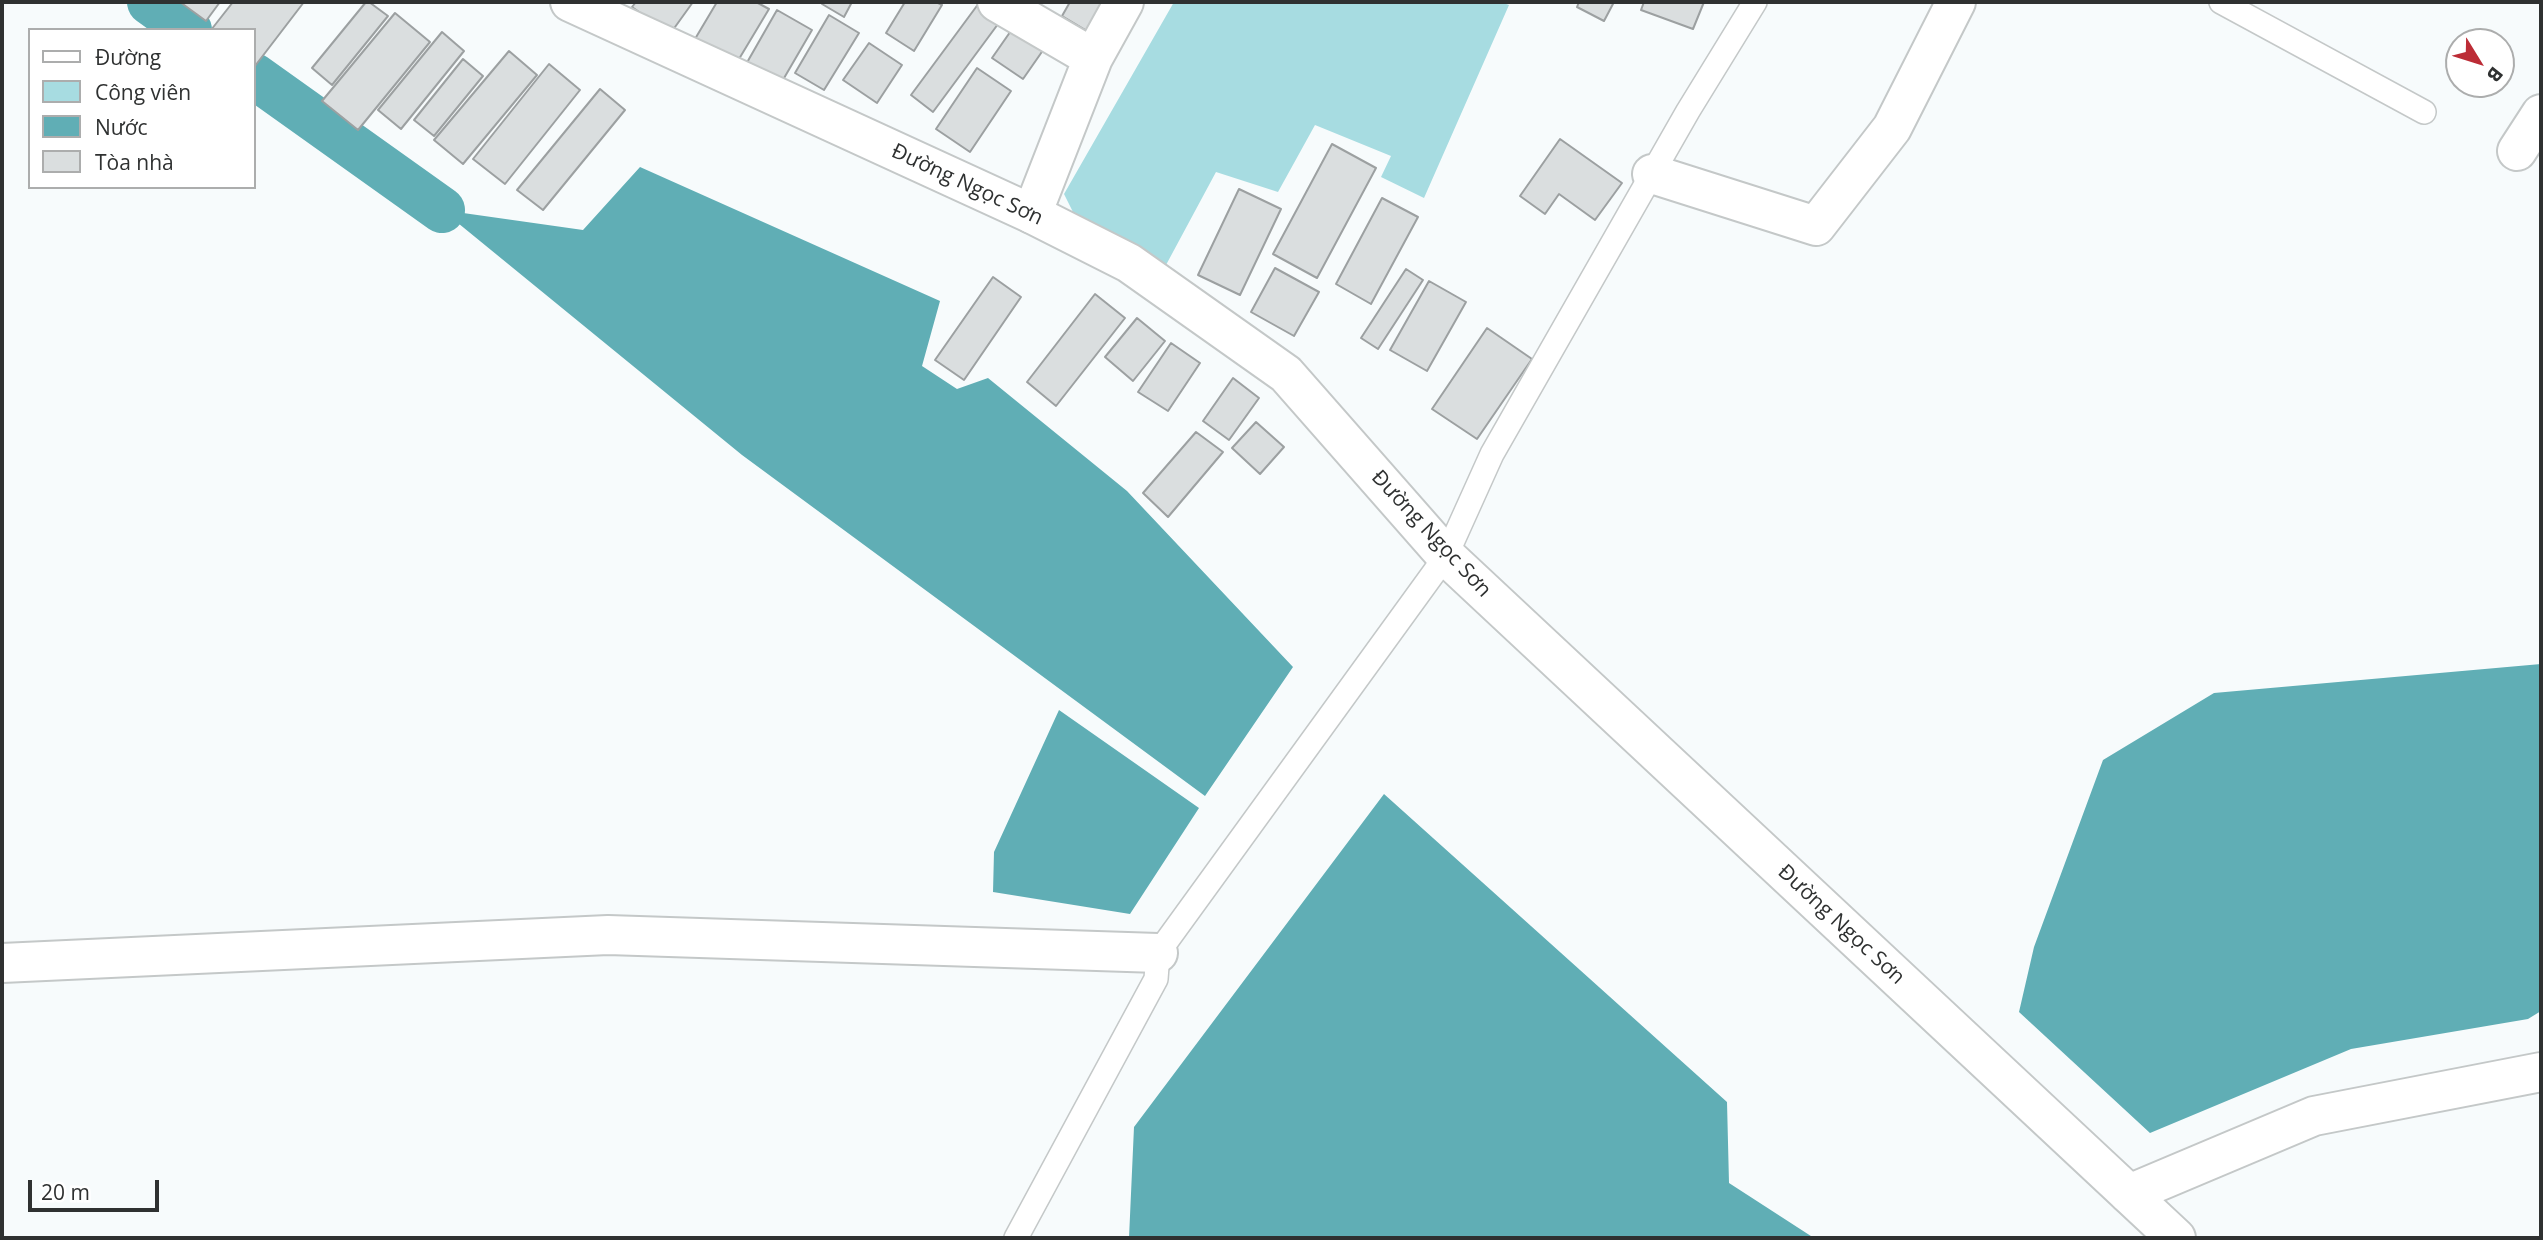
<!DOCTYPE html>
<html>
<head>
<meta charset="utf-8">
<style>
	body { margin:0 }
	#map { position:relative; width:2543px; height:1240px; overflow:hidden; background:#f7fbfc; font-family:"Open Sans",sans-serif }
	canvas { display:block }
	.frame { position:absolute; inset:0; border:4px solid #2f3131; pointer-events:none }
	.legend { position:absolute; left:28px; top:28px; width:228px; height:161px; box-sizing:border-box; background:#fff; border:2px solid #acadad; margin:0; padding:9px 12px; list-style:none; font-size:21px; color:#2f3131 }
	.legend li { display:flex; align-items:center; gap:14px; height:35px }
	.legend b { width:35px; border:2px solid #acadad }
	.north { position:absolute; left:2445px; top:28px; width:70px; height:70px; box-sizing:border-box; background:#fff; border:2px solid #acadad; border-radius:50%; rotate:128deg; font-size:19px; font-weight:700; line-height:28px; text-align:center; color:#2f3131 }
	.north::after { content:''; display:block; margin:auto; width:24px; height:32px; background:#bc2c36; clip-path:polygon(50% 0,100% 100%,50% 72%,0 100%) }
	.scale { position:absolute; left:28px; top:1180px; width:131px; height:32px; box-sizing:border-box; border:4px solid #2f3131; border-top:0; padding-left:9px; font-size:21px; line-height:24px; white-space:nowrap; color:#2f3131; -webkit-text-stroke:5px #fff; paint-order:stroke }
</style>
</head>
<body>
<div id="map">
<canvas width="2543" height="1240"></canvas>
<div class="frame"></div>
<ul class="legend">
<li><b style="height:9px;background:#fff"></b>Đường</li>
<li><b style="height:19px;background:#a7dce1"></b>Công viên</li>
<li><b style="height:19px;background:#60aeb5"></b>Nước</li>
<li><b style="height:19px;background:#dadedf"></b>Tòa nhà</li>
</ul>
<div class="north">B</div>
<div class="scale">20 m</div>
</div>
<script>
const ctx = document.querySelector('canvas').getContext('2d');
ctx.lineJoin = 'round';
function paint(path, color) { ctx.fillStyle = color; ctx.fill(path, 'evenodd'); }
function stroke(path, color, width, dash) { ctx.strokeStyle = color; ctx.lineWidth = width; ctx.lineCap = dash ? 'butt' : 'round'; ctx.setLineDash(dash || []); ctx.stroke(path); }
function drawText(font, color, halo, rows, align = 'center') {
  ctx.font = font + ' "Open Sans",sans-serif'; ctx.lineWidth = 6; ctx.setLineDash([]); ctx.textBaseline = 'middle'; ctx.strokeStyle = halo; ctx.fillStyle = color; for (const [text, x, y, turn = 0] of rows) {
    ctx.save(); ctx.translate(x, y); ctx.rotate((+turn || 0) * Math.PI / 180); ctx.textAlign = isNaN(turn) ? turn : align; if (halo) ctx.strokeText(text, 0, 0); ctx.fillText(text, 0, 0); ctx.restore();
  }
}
paint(new Path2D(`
	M 1174,2 L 1501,2 L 1509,5 L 1424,198 L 1381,177 L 1391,156 L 1315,125 L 1278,192 L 1216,172 L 1166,265 L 1075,216 L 1064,194 Z`), '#a7dce1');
paint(new Path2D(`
	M 640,167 L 940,301 L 922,366 L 957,389 L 988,378 L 1127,491 L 1293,667 L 1205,796 L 742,455 L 442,210 L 583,230 Z
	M 2541,664 L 2541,1011 L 2528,1019 L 2351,1049 L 2150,1133 L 2019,1012 L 2034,947 L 2103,760 L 2214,693 Z
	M 1059,710 L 1199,808 L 1130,914 L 993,892 L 994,852 Z
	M 1384,794 L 1727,1102 L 1729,1183 L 1814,1238 L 1129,1238 L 1134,1127 Z`), '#60aeb5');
stroke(new Path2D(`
	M 150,2 L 189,30
	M 254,76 L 442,210`), '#60aeb5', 46);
const building = new Path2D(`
	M 180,2 L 220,2 L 206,21 Z
	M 233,2 L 304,2 L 255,66 L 254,30 L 211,30 Z
	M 366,2 L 369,2 L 388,16 L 332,85 L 312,68 Z
	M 636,2 L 693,2 L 670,34 L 632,7 Z
	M 717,2 L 756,2 L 769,9 L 733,69 L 692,44 Z
	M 823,2 L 852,2 L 844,17 L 822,4 Z
	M 905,2 L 936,2 L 942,5 L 914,51 L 886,33 Z
	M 1070,2 L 1111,2 L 1092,34 L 1062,16 Z
	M 1579,2 L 1614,2 L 1604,21 L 1577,7 Z
	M 1644,2 L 1704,2 L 1693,29 L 1641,10 Z
	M 979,3 L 1001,20 L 933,112 L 911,95 Z
	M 777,10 L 812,30 L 780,85 L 745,66 Z
	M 395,13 L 430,42 L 358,130 L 322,101 Z
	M 829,15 L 859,33 L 824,90 L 795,73 Z
	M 1015,25 L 1046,46 L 1023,79 L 992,58 Z
	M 442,32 L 464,51 L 401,129 L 378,110 Z
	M 869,43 L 902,65 L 877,103 L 843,80 Z
	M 509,51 L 537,75 L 463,164 L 434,140 Z
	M 463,59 L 483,76 L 434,136 L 414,120 Z
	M 549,64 L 580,90 L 505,184 L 473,159 Z
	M 977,68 L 1011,91 L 970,152 L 936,129 Z
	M 600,89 L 625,110 L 543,210 L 517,190 Z
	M 1560,139 L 1622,183 L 1595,220 L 1559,194 L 1545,214 L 1520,196 Z
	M 1332,144 L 1376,168 L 1317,278 L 1273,254 Z
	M 1239,189 L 1281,209 L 1240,295 L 1198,275 Z
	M 1382,198 L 1418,217 L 1371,304 L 1336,284 Z
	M 1275,268 L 1319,292 L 1294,336 L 1251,312 Z
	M 1406,269 L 1423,280 L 1378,349 L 1361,338 Z
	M 993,277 L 1021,297 L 964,380 L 935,360 Z
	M 1429,281 L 1466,302 L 1427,371 L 1390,350 Z
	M 1095,294 L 1125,318 L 1056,406 L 1027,382 Z
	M 1137,318 L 1165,341 L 1133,381 L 1105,357 Z
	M 1487,328 L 1532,359 L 1477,439 L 1432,409 Z
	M 1171,343 L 1200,363 L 1168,411 L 1138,392 Z
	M 1233,378 L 1259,398 L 1229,440 L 1203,421 Z
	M 1256,422 L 1284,447 L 1260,474 L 1232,448 Z
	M 1196,432 L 1223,452 L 1168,517 L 1143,493 Z`);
paint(building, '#dadedf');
stroke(building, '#9ca0a1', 2);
const service = new Path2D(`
	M 2221,2 L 2424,112
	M 1016,1238 L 1156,979 L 1158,953 L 1446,556 L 1492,454 L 1688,111 L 1755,2`);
const minor = new Path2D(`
	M 997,2 L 1093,58
	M 2517,151 L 2541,114
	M 1652,174 L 1816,226 L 1892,128 L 1956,2
	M 1032,214 L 1093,58 L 1124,2
	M 2,963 L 608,935 L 1158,953
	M 2129,1194 L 2314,1116 L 2541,1072`);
const secondary = new Path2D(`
	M 570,2 L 1032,214 L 1129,263 L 1286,374 L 1446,556 L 2176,1238`);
stroke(service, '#c4c8c8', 26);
stroke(minor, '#c4c8c8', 42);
stroke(secondary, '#c4c8c8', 42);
stroke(service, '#fff', 23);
stroke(minor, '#fff', 38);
stroke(secondary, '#fff', 38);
drawText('21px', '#2f3131', '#fff', [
	["Đường Ngọc Sơn",967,185,25],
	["Đường Ngọc Sơn",1431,534,47],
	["Đường Ngọc Sơn",1841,925,43]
]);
</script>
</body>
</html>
